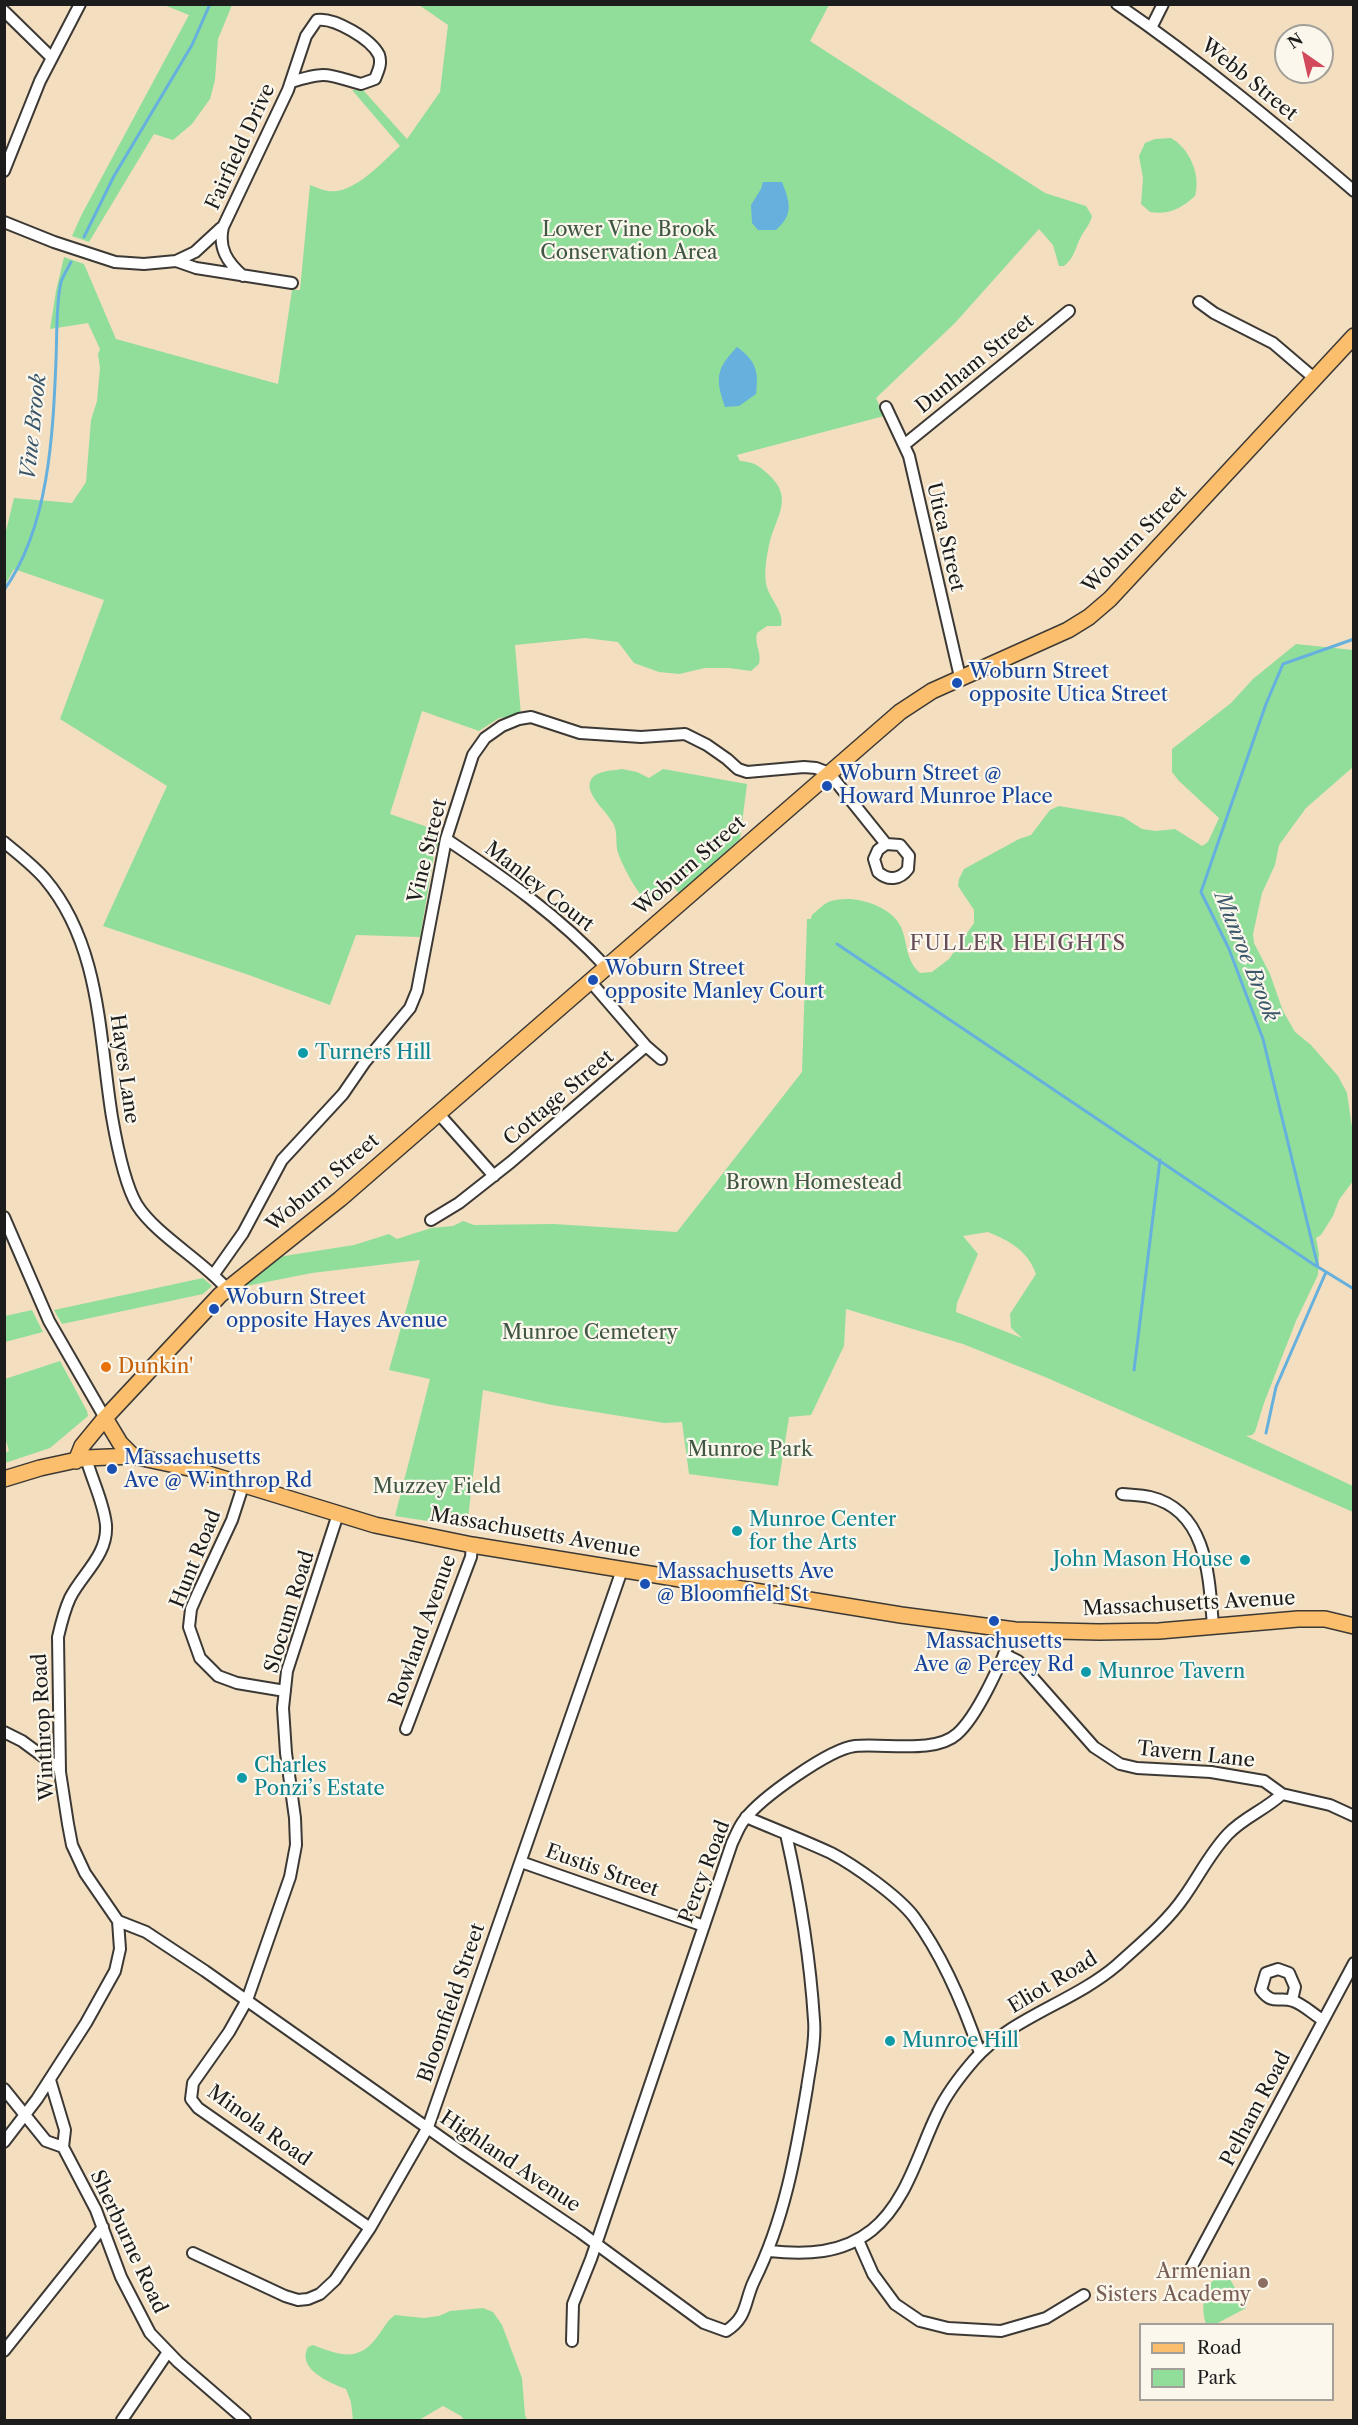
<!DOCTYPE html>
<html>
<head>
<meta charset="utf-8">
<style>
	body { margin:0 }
	#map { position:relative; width:1358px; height:2425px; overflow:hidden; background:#f3dec0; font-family:"Libre Caslon Text",serif }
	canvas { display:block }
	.frame { position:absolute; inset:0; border:6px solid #1c1c1c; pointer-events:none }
	.legend { position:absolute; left:1139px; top:2323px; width:195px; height:78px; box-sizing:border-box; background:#fbf7ec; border:2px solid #a29f99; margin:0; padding:8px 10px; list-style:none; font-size:18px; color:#1c1c1c }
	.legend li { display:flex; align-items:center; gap:12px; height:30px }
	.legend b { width:30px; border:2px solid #a29f99 }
	.north { position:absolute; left:1274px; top:24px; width:60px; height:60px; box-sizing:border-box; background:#fbf7ec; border:2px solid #a29f99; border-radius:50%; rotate:326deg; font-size:16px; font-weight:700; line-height:24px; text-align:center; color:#1c1c1c }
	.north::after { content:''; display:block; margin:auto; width:21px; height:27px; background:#d1495b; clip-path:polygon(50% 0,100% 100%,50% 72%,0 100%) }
</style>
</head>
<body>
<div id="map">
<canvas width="1358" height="2425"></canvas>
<div class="frame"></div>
<ul class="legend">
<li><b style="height:8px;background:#fabe6d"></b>Road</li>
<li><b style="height:16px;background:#91de9b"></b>Park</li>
</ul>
<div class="north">N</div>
</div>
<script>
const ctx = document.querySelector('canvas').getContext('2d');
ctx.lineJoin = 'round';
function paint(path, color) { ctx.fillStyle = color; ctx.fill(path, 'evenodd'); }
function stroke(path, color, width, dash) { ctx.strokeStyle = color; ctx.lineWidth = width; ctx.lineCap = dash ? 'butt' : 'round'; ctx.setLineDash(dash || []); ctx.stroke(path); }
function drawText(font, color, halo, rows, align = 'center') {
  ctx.font = font + ' "Libre Caslon Text",serif'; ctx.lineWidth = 4.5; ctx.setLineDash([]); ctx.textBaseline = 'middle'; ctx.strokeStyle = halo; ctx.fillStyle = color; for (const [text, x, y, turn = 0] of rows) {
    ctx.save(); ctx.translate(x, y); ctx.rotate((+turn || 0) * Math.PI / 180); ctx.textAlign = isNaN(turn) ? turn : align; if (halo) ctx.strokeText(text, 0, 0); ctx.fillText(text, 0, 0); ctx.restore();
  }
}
paint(new Path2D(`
	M 164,5 L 232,5 L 218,39 L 215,80 L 210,99 L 192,124 L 173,140 L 154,134 L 89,242 L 72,236 L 82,214 L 189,15 Z
	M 419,5 L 829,5 L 810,41 L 1045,193 L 1086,206 L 1092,216 C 1090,224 1086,228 1082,235 C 1075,247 1076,256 1064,266 L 1059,266 L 1053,245 L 1039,229 L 955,323 L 876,398 L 884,416 L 737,455 L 740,461 C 754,462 758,465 768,474 C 794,497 777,515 770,541 C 767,553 764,571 766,583 C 768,598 785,611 781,626 L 767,626 L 757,633 C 754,645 762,652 759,664 L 751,671 L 729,668 L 705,668 L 679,674 L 659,672 L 634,663 L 618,642 L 585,638 L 515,645 L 521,715 L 499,718 L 479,731 L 422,711 L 390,814 L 442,832 L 434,855 L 420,937 L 356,935 L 330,1005 L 249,975 L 103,926 L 167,786 L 60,719 L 104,600 L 14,569 L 5,585 L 5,535 L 14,498 L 72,503 L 86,482 L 91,420 L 97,401 L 100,368 L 98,354 L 100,349 L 88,323 L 50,329 L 56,291 L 64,257 L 84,264 L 116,339 L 278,384 L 292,290 L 300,290 L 310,185 C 316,187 322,190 328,191 C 354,195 382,162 400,146 L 352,90 L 363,90 L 407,139 L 440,92 L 448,25 Z
	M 1171,138 C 1190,149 1201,175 1195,196 C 1181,209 1168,215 1150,212 L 1141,204 L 1143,178 L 1139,156 L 1145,143 L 1155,139 Z
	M 1296,644 L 1353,650 L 1353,767 L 1306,808 L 1279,845 L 1275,865 L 1262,893 L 1253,934 L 1254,943 L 1270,974 L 1283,1011 L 1295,1032 L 1311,1045 L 1338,1076 L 1347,1093 L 1353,1134 L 1353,1181 L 1339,1200 L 1333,1216 L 1321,1235 L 1316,1238 L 1319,1254 L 1318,1275 L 1296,1321 L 1264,1403 L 1255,1432 L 1252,1435 L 1246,1436 L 1353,1486 L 1353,1512 L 1045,1377 L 963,1344 L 846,1309 L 844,1346 L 811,1415 L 789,1417 L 778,1486 L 689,1474 L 682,1422 L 664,1423 L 552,1405 L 483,1390 L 467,1527 L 395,1516 L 430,1379 L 389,1370 L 420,1260 L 312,1273 L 241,1287 L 278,1257 L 354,1245 L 389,1234 L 397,1239 L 431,1228 L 453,1226 L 463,1221 L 474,1225 L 554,1224 L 677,1232 L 802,1072 L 807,919 L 811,919 L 812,915 C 817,911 824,903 831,901 C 853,894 891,905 901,927 C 908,943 905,960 920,973 L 932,972 L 949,959 L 974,923 L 974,910 L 958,886 L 959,879 L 964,869 L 1019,839 L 1031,835 L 1050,810 L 1059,806 L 1112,815 L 1123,817 L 1142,829 L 1156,831 L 1175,829 L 1202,846 L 1208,842 L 1219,818 L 1179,781 L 1172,772 L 1172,749 L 1231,703 L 1253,679 ZM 988,1232 C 1010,1241 1028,1251 1036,1274 L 1010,1314 L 1011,1328 L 1022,1338 L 956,1312 L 957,1303 L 978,1254 L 963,1236 Z
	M 622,769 L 637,772 L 649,778 L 663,769 L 747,784 L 740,839 L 679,894 L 666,875 C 665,889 663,900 649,904 C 638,895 623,867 618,853 C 615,844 618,834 614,825 C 608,812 586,796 590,782 C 594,770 612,771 622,769 Z
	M 203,1278 L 212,1286 L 203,1294 L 62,1324 L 54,1310 Z
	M 32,1310 L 43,1332 L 5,1342 L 5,1316 Z
	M 60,1361 L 87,1411 L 88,1416 L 50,1448 L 5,1463 L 5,1453 L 9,1451 L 5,1437 L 5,1379 Z
	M 1225,2270 L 1246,2308 L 1216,2324 L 1206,2324 C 1199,2303 1206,2282 1225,2270 Z
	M 483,2308 L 493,2312 L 502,2325 L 522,2378 L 525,2415 L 527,2420 L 464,2420 L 461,2416 L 443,2406 L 419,2420 L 353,2420 L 351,2402 L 346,2389 C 330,2383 296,2369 308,2347 L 313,2345 C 342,2356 360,2363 380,2333 C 385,2326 387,2321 395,2315 L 424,2318 L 439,2316 L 450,2311 Z`), '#91de9b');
paint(new Path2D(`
	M 763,182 L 782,182 C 790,203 794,214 776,230 L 758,230 L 752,223 L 751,205 L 761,189 Z
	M 737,347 C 756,361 759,371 756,394 L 739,406 L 725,407 C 715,378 716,369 737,347 Z`), '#66b0de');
stroke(new Path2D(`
	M 84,237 L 114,176 L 192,45 L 210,4
	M 4,590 C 49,528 53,434 56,360 C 57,340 56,301 61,282 C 63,276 68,268 71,262
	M 1354,639 L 1283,664 L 1266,704 L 1201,892 L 1229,949 L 1263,1039 L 1318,1267 L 1354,1289
	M 837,944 L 1316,1266
	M 1134,1370 L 1160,1160
	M 1266,1433 L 1276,1387 L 1326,1272`), '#66b0de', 3);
const street = new Path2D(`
	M 1117,4 C 1200,61 1277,125 1354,191
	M 4,11 L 52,58
	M 1151,28 L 1163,4
	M 4,171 L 40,81 L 80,4
	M 4,222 L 54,242 L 115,262 L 144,264 L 176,261 L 196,268 L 292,283
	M 176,261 L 195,252 L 221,228
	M 243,276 C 227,262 218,248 223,227 L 288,90 L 306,36 L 317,20 C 334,17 371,39 379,55 C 382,64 378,71 375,79 L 361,84 C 326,74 327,71 291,82
	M 1199,302 L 1214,313 L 1273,343 L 1314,378
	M 886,407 L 909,456 L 960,677
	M 904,445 L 1069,311
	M 446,839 C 503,877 559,916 606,967
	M 4,842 C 18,854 33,865 45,879 C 101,945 99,1037 112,1117 C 116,1140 125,1185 137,1205 C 156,1235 202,1260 227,1289
	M 590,981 L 646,1046 L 661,1059
	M 438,1113 L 494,1176
	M 4,1217 L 49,1321 L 105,1418
	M 431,1220 L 459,1203 L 511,1162 L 646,1046
	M 214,1274 L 243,1233 L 282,1160 L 343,1094 L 365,1062 L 410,1008 L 417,991 L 446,839 L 473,755 L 485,738 L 502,726 L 519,719 L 531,717 L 580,733 L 641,737 L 685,734 L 707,745 L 727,759 L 738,769 L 747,772 L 804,767 L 816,768 L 829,773 L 886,844 L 878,850 L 874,859 L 878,872 C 888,881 900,880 908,869 L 909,856 L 900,845 L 886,844
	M 243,1486 L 232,1520 L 198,1593 L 191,1609 L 189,1627 L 200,1658 L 218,1676 L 237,1683 L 285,1691
	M 1122,1494 C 1131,1495 1141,1495 1150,1497 C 1208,1511 1209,1578 1213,1626
	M 338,1514 L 287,1671 L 283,1708 L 286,1753 L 295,1818 L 296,1845 L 290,1877 L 247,2000 L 229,2032 L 193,2083 L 191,2099 L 198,2108 L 370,2228
	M 1004,1654 L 1018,1661 L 1094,1747 L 1120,1764 L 1137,1768 L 1211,1772 L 1264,1781 L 1282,1794
	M 406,1729 L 471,1557 L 472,1545
	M 4,1732 L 22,1741 L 60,1769
	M 746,1817 C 774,1829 803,1840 831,1853 C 854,1865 898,1896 914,1917 C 942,1955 965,2009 980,2053
	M 521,1862 L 704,1926
	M 118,1921 L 146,1932 L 205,1971 L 463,2153 L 580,2232 L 704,2323 L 726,2331 C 748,2317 744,2302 754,2281 C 784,2221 796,2154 807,2088 C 810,2066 816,2042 814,2020 C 810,1957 800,1896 786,1834
	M 1292,2000 L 1295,1987 L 1289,1973 L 1278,1969 L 1266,1973 L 1261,1990 C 1273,2006 1279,1996 1293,2001 C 1303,2004 1314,2015 1323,2020
	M 50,2080 L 65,2130 L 63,2147
	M 4,2089 L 46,2141 L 63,2147 L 96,2210 L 121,2277 L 150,2333 L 178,2362 L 245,2420
	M 4,2142 L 37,2099 L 86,2023 L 115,1971 L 120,1949 L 118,1921 L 85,1873 L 72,1845 L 68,1824 L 60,1772 L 58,1637 C 61,1624 64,1611 70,1598 C 82,1574 108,1555 106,1525 C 104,1503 92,1480 86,1458
	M 858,2240 L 873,2274 L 895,2304 L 920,2321 L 948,2328 L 1001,2331 L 1046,2318 L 1084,2295
	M 769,2251 C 806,2255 842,2254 872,2230 C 907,2202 919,2150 938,2112 C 947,2093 961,2075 974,2060 C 1010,2018 1074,2002 1117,1965 C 1140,1944 1167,1922 1184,1897 C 1199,1876 1210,1853 1228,1834 C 1244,1817 1265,1810 1282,1794 L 1330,1805 L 1354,1816
	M 193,2253 L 285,2296 L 298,2300 L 308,2299 L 320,2294 L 335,2280 L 370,2228 L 428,2127 L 622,1570
	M 1190,2270 L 1354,1963
	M 572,2341 L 573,2304 L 591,2259 L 732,1843 C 736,1835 739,1826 745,1819 C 761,1798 829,1749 855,1746 C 885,1743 935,1754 957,1734 C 979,1715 1003,1657 1015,1630
	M 4,2351 L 103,2227
	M 122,2420 L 168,2352`);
const primary = new Path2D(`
	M 105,1418 L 120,1443 L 133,1456
	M 76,1461 L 82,1446 L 105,1418 L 220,1295 L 340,1199 L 900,712 L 932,691 L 1068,630 L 1089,617 L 1110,599 L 1354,336
	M 4,1479 L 40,1468 L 86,1458 L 133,1456 L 189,1468 L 375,1525 L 472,1545 L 901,1615 L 1015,1630 L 1099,1632 L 1159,1631 L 1298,1619 L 1325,1619 L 1354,1626`);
stroke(street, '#3c3935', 14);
stroke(primary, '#3c3935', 18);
stroke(street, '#fff', 10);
stroke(primary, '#fabe6d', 15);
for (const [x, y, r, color] of [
	[957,683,6,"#1a4fb4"],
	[827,786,6,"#1a4fb4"],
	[593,980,6,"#1a4fb4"],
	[303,1053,6,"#0f9aa8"],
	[214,1309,6,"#1a4fb4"],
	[106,1367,6,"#e8710a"],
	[112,1469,6,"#1a4fb4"],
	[737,1531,6,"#0f9aa8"],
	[1245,1560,6,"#0f9aa8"],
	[645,1584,6,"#1a4fb4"],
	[994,1621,6,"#1a4fb4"],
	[1086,1672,6,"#0f9aa8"],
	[242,1778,6,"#0f9aa8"],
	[890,2041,6,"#0f9aa8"],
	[1263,2283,6,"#8d6e63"]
]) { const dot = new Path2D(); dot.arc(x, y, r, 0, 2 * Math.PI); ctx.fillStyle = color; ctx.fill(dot); stroke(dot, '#fbf7ec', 2); }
drawText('20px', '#1c1c1c', '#fbf7ec', [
	["Webb Street",1249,80,39],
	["Fairfield Drive",241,147,-65],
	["Dunham Street",975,364,-39],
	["Utica Street",945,537,77],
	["Woburn Street",1135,540,-46],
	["Vine Street",428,851,-76],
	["Woburn Street",690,866,-41],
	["Manley Court",539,887,38],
	["Hayes Lane",124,1069,82],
	["Cottage Street",559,1098,-40],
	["Woburn Street",323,1183,-40],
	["Massachusetts Avenue",535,1533,10],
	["Hunt Road",196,1559,-68],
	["Massachusetts Avenue",1189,1604,-3],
	["Slocum Road",290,1612,-73],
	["Rowland Avenue",423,1631,-70],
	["Winthrop Road",44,1727,-93],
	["Tavern Lane",1196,1755,6],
	["Eustis Street",602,1871,20],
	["Percy Road",705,1872,-69],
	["Eliot Road",1053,1983,-31],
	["Bloomfield Street",452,2003,-71],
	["Pelham Road",1256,2109,-62],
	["Minola Road",259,2126,36],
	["Highland Avenue",510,2162,34],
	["Sherburne Road",128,2242,65]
]);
drawText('20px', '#3f5642', '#fbf7ec', [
	["Lower Vine Brook",629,230],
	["Conservation Area",629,253],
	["Brown Homestead",814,1183],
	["Munroe Cemetery",590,1333],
	["Munroe Park",750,1450],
	["Muzzey Field",437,1487]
]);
drawText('20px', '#164399', '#fbf7ec', [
	["Woburn Street",969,672],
	["opposite Utica Street",969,695],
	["Woburn Street @",839,774],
	["Howard Munroe Place",839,797],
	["Woburn Street",605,969],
	["opposite Manley Court",605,992],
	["Woburn Street",226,1298],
	["opposite Hayes Avenue",226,1321],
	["Massachusetts",124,1458],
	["Ave @ Winthrop Rd",124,1481],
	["Massachusetts Ave",657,1572],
	["@ Bloomfield St",657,1595],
	["Massachusetts",994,1642,"center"],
	["Ave @ Percey Rd",994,1665,"center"]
], 'left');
drawText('20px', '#0d838f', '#fbf7ec', [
	["Turners Hill",315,1053],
	["Munroe Center",749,1520],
	["for the Arts",749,1543],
	["John Mason House",1233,1560,"right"],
	["Munroe Tavern",1098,1672],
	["Charles",254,1766],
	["Ponzi’s Estate",254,1789],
	["Munroe Hill",902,2041]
], 'left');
drawText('20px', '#c56008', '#fbf7ec', [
	["Dunkin'",118,1367]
], 'left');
drawText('20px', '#785e54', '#fbf7ec', [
	["Armenian",1251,2272],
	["Sisters Academy",1251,2295]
], 'right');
drawText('italic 21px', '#3a576a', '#fbf7ec', [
	["Vine Brook",34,427,-84],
	["Munroe Brook",1246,957,68]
]);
ctx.letterSpacing = '1.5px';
drawText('21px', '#644c58', '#fbf7ec', [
	["FULLER HEIGHTS",1018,944]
]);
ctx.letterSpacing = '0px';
</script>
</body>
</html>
